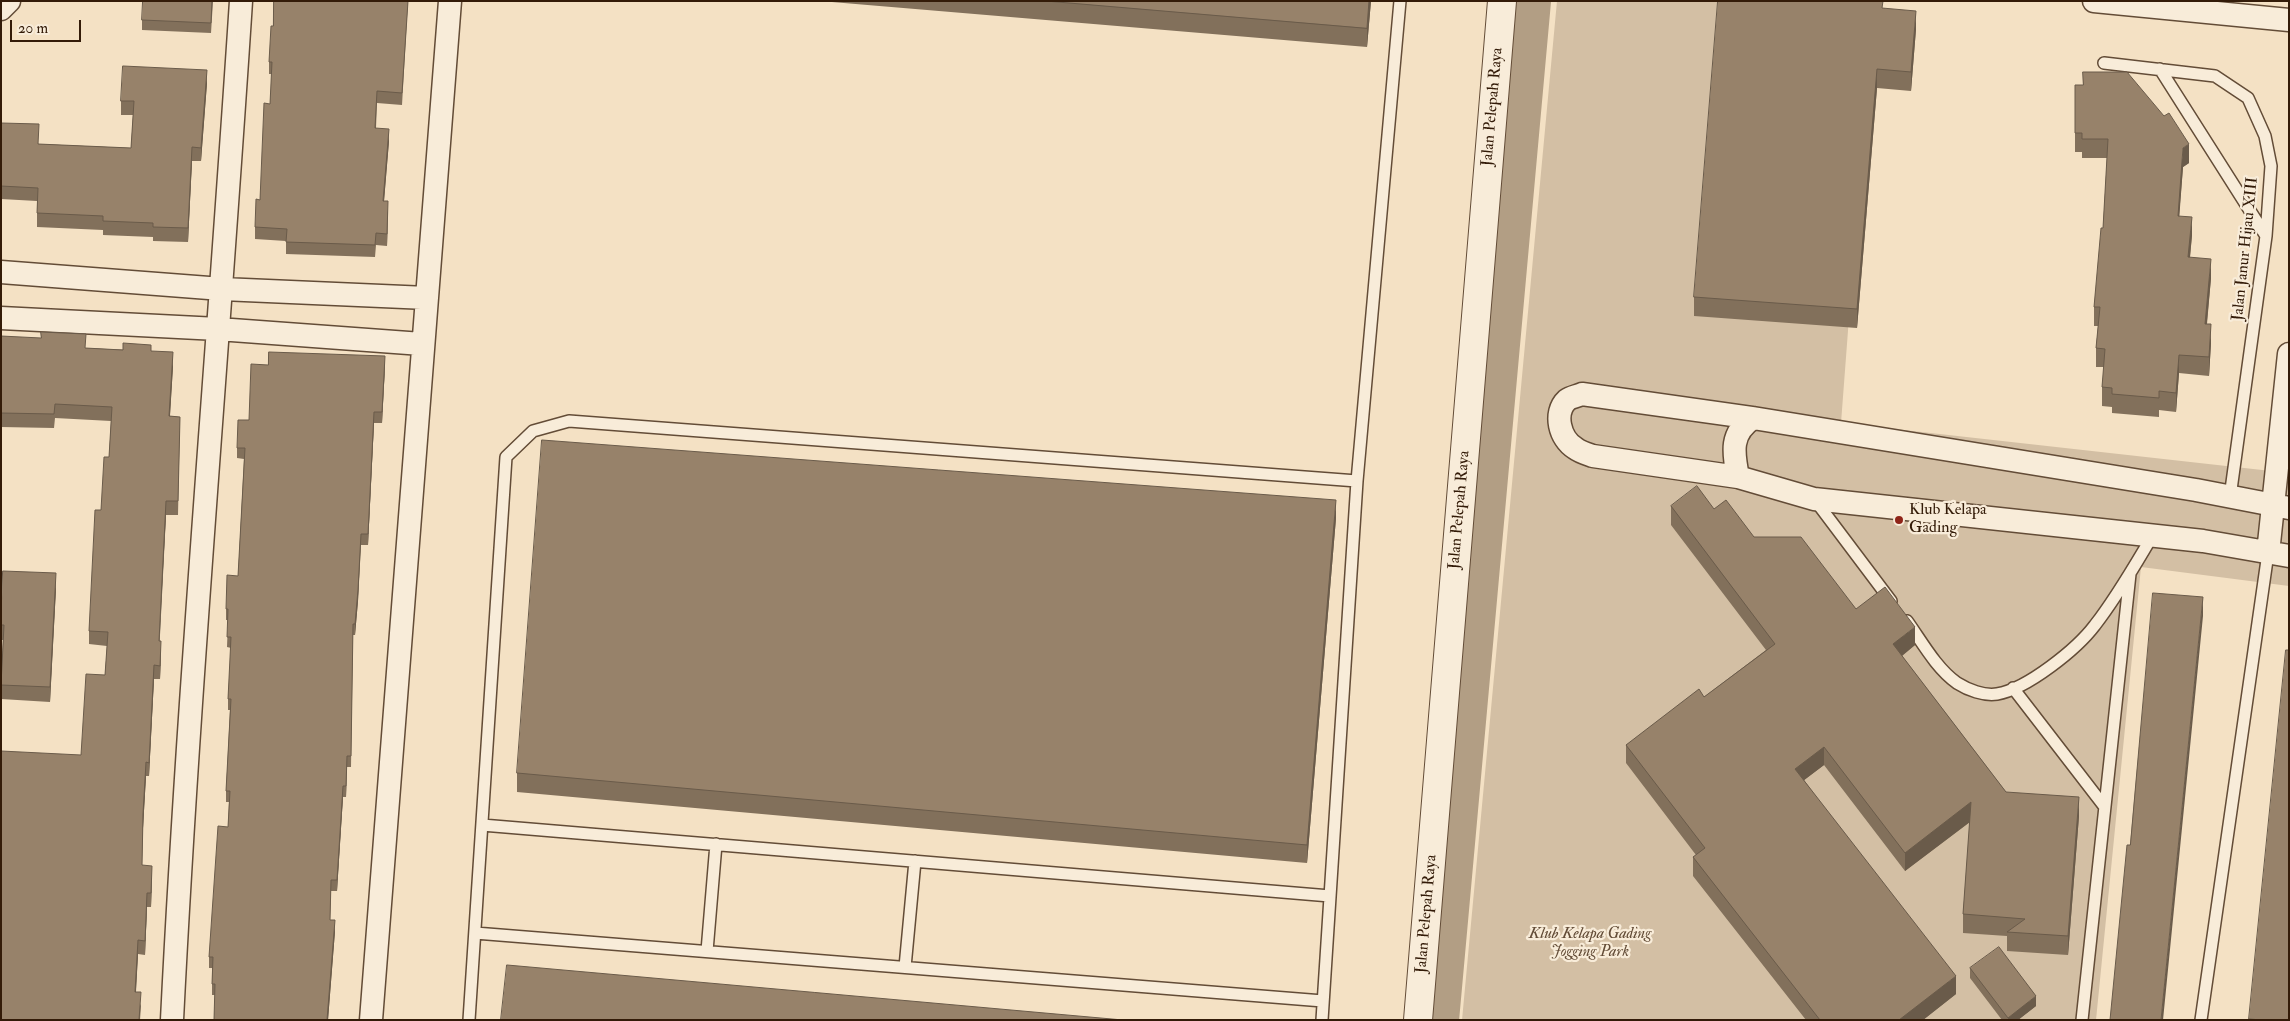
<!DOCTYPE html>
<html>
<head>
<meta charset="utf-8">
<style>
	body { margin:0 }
	#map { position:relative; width:2290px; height:1021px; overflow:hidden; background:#f4e1c4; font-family:"IM FELL Double Pica",serif }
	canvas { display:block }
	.frame { position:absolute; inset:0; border:2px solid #331b08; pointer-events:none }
	.scale { position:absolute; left:10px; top:20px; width:71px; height:22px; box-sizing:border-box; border:2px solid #331b08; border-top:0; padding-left:6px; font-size:15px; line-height:18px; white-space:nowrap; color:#331b08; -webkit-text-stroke:4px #f8ecd9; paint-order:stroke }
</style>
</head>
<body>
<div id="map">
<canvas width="2290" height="1021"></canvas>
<div class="frame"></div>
<div class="scale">20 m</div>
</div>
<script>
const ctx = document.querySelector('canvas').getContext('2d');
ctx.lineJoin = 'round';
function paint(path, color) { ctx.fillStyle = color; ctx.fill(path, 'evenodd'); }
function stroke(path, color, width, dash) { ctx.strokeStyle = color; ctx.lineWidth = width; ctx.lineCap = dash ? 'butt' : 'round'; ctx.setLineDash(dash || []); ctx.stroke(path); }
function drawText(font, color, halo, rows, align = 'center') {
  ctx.font = font + ' "IM FELL Double Pica",serif'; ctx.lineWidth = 4.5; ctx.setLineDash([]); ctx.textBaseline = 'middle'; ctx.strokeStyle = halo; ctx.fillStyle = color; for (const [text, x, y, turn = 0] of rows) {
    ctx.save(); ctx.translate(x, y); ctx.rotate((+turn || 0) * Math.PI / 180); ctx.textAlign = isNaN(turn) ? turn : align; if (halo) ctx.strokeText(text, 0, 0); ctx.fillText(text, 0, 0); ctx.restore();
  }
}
paint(new Path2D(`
	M 1557,1 L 1873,1 L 1841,423 L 2289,473 L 2289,586 L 2141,567 L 2096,1020 L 1462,1020 Z`), '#d3bfa4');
stroke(new Path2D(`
	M 1438,1020 L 1530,1`), '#b29e84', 42);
const service = new Path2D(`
	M 2104,63 L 2215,76 L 2248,98 L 2265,136 L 2271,166 L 2266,236 L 2230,497
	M 2160,69 L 2266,236
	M 1815,500 L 1891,601
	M 1907,621 C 1922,642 1936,668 1957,683 C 1968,690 1984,696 1997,694 C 2027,689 2077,649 2095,625 C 2117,597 2135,565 2153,535
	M 2013,688 L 2104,806
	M 482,825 L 1330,896
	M 475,933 L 1323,1001
	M 707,951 L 716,844
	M 905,967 L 915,861
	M 469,1020 L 506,457 L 533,431 L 569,421 L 1357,481
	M 1322,1020 L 1357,481 L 1400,1
	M 2082,1020 L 2130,574
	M 2201,1020 L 2268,553`);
const minor = new Path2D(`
	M 2094,1 L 2289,20
	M 1,9 L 9,1
	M 1,272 L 222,289 L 427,298
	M 1,318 L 218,329 L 422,344
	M 1738,477 C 1733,452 1730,433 1753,418
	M 2289,508 L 2196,490 L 1753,418 L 1582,394 C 1578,396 1571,397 1567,400 C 1553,413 1560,439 1575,448 C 1580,452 1587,454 1593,456 L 1738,477 L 1814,499 L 2203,541 L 2289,556
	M 2268,553 L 2289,354
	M 172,1020 C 189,680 219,341 241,1
	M 371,1020 L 450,1`);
const tertiary = new Path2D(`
	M 1418,1020 L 1502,1`);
stroke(service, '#634c37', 14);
stroke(minor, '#634c37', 25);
stroke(tertiary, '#634c37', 30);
stroke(service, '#f8ecd9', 11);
stroke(minor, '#f8ecd9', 22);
stroke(tertiary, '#f8ecd9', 28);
paint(new Path2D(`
	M 213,1 L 211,33 L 142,30 L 142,20 Z
	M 274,1 L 408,1 L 402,105 L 377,103 L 376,128 L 389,141 L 384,201 L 388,213 L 387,246 L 376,245 L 375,257 L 286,254 L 286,241 L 255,239 L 255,227 L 260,200 L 270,104 L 272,74 L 269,74 L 269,62 L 273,26 Z
	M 820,1 L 1371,1 L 1367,47 Z
	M 1884,8 L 1916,29 L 1911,91 L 1877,88 L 1857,328 L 1694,316 L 1694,297 Z
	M 207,83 L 201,161 L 192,161 L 188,242 L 153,241 L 153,237 L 103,235 L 103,230 L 37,227 L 37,201 L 1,199 L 1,123 L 39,144 L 131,148 L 133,115 L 121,115 L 121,101 Z
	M 2075,85 L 2189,163 L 2183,167 L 2179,216 L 2192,235 L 2190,258 L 2211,278 L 2207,324 L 2211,343 L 2209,376 L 2179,373 L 2176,412 L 2159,410 L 2159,417 L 2112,413 L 2112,407 L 2102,406 L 2102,387 L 2104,367 L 2096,367 L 2096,348 L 2098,326 L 2094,326 L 2094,307 L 2103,228 L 2107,158 L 2082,158 L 2082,152 L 2075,152 Z
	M 1,336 L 86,348 L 151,351 L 173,366 L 170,416 L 180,417 L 178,515 L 166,515 L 159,641 L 161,655 L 160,679 L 154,679 L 149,776 L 146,776 L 143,828 L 142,865 L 152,879 L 151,907 L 147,907 L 145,955 L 138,954 L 136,992 L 141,1006 L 140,1020 L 1,1020 L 105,675 L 107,646 L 89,644 L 89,631 L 101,510 L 109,457 L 111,421 L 55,418 L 54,428 L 1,427 Z
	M 268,365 L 385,366 L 382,423 L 374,423 L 368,545 L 361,545 L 358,601 L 355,635 L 353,635 L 351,767 L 347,767 L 346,797 L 343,797 L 337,891 L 331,891 L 330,920 L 335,931 L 328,1020 L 214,1020 L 215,995 L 212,995 L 212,968 L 209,968 L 209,957 L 228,827 L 229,802 L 226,802 L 226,791 L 230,710 L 228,710 L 228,699 L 231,648 L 227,647 L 228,620 L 226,620 L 226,609 L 238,576 L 244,459 L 237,458 L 237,448 L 249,420 Z
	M 1671,506 L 1714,509 L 1856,609 L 1915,645 L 1902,656 L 2006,792 L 2079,816 L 2068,955 L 2007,951 L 2007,936 L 1963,933 L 1963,914 L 1970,822 L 1905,871 L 1824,765 L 1804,780 L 1956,994 L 1923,1020 L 1806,1020 L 1693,876 L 1693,857 L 1696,855 L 1626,763 L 1626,745 L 1704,697 L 1766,650 L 1671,525 Z
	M 1336,518 L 1307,863 L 517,792 L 517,773 Z
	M 56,588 L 50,702 L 1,699 L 1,673 L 3,640 L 1,640 L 1,610 Z
	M 1970,968 L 2036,1006 L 2018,1020 L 2002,1020 L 1970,978 Z`), '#82705b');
paint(new Path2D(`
	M 1369,1 L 1371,1 L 1367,47 L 1367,28 Z
	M 1916,11 L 1916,29 L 1911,91 L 1911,72 Z
	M 1877,69 L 1877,88 L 1857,328 L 1857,309 Z
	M 207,70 L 207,83 L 201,161 L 201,148 Z
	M 389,129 L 389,141 L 383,213 L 383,201 Z
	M 2189,144 L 2189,163 L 2183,167 L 2178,234 L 2178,216 L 2183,148 Z
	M 192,147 L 192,161 L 188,242 L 188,228 Z
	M 388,201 L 388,213 L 387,246 L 387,234 Z
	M 2192,217 L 2192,235 L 2188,276 L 2188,257 Z
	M 2211,259 L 2211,278 L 2205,342 L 2205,324 Z
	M 2211,324 L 2211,343 L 2209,376 L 2209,357 Z
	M 173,352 L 173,366 L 169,430 L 169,416 Z
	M 2179,355 L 2179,373 L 2176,412 L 2176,393 Z
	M 385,356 L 385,366 L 382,423 L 382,412 Z
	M 374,412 L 374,423 L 368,545 L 368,534 Z
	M 1336,500 L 1336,518 L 1307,863 L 1307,845 Z
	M 166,501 L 166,515 L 159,655 L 159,641 Z
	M 361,534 L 358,601 L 355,635 L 355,624 Z
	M 56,573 L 56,588 L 50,702 L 50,687 Z
	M 2203,597 L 2203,616 L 2163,1020 L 2161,1020 Z
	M 1915,627 L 1915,645 L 1893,663 L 1893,644 Z
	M 161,641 L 161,655 L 160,679 L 160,666 Z
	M 154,665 L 154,679 L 149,776 L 149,763 Z
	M 1824,747 L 1824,765 L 1795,787 L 1795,769 Z
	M 347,756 L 347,767 L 346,797 L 346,786 Z
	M 146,762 L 146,776 L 143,828 L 143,814 Z
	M 343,786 L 343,797 L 337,891 L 337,880 Z
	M 2079,797 L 2079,816 L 2068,955 L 2068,936 Z
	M 1971,802 L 1971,821 L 1905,871 L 1905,853 Z
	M 152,866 L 152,879 L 151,907 L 151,893 Z
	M 147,893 L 147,907 L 145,955 L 145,941 Z
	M 335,920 L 335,931 L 328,1020 L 327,1020 Z
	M 138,940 L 138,954 L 135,1006 L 135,992 Z
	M 1956,976 L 1956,994 L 1923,1020 L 1899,1020 Z
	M 2036,996 L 2036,1006 L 2018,1020 L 2008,1020 L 2008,1018 Z`), '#6a5b4a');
const building = new Path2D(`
	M 143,1 L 212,1 L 211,23 L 142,20 Z
	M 274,1 L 408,1 L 402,93 L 377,91 L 375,128 L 389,129 L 383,201 L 388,201 L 387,234 L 376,233 L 375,245 L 286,242 L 287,229 L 255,227 L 256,199 L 260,200 L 264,103 L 270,104 L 272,62 L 269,62 L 271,26 L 273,26 Z
	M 1046,1 L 1369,1 L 1367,28 Z
	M 1718,1 L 1883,1 L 1882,8 L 1916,11 L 1911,72 L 1877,69 L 1857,309 L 1694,297 Z
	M 123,66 L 207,70 L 201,148 L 192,147 L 188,228 L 153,227 L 153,223 L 103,221 L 103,216 L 37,213 L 38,188 L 1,186 L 1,123 L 39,124 L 38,144 L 131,148 L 134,101 L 121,101 Z
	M 2083,72 L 2127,72 L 2164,116 L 2169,113 L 2189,144 L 2183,148 L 2178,216 L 2192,217 L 2188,257 L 2211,259 L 2205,324 L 2211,324 L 2209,357 L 2179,355 L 2176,393 L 2159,391 L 2159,398 L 2112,394 L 2112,388 L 2102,387 L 2105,349 L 2096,348 L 2100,307 L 2094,307 L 2101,228 L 2103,228 L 2108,139 L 2082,139 L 2082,133 L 2075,133 L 2075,85 L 2083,85 Z
	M 41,332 L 86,334 L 85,348 L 123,350 L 123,343 L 151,345 L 151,351 L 173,352 L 169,416 L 180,417 L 178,501 L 166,501 L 159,641 L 161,641 L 160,666 L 154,665 L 149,763 L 146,762 L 143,814 L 142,865 L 152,866 L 151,893 L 147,893 L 145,941 L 138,940 L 135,992 L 141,992 L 139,1020 L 1,1020 L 1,751 L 81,755 L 86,674 L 105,675 L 108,632 L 89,631 L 95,510 L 101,510 L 104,457 L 109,457 L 112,407 L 55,404 L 54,414 L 1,413 L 1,336 L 41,338 Z
	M 269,352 L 385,356 L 382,412 L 374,412 L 368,534 L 361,534 L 358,590 L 355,624 L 353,624 L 351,756 L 347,756 L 346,786 L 343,786 L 337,880 L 331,880 L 330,920 L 335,920 L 327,1020 L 214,1020 L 215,984 L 212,984 L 213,957 L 209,957 L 218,826 L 228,827 L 230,791 L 226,791 L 231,699 L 228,699 L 231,637 L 227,637 L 228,609 L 226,609 L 227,575 L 238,576 L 245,448 L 237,448 L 238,420 L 249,420 L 251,364 L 268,365 Z
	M 542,440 L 1336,500 L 1307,845 L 517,773 Z
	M 1697,486 L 1714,509 L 1726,500 L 1754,537 L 1801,537 L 1856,609 L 1885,587 L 1915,627 L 1893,644 L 2006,792 L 2079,797 L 2068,936 L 2007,932 L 2025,919 L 1963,914 L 1971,802 L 1905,853 L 1824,747 L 1795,769 L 1956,976 L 1899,1020 L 1820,1020 L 1693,857 L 1705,848 L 1626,745 L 1699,689 L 1704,697 L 1775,644 L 1671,506 Z
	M 3,571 L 56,573 L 50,687 L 1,685 L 4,625 L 1,625 Z
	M 2153,593 L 2203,597 L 2161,1020 L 2110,1020 L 2127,845 L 2130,845 Z
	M 2286,650 L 2289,650 L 2289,1020 L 2262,1020 L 2249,1019 Z
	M 1999,947 L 2036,996 L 2008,1018 L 1970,968 Z
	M 507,965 L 1123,1020 L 501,1020 Z`);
paint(building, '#97826a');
stroke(building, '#6a5b4a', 1);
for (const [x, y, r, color] of [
	[1899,520,5,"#8f2418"]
]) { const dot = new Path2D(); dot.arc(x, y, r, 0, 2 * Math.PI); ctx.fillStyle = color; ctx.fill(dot); stroke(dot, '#f8ecd9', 2); }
drawText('16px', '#331b08', '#f8ecd9', [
	["Jalan Pelepah Raya",1493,107,-85],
	["Jalan Janur Hijau XIII",2246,249,-84],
	["Jalan Pelepah Raya",1460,510,-85],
	["Jalan Pelepah Raya",1427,914,-85]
]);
drawText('16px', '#331b08', '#f8ecd9', [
	["Klub Kelapa",1909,511],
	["Gading",1909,529]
], 'left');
drawText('italic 16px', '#634c37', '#f8ecd9', [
	["Klub Kelapa Gading",1590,935],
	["Jogging Park",1590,953]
]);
</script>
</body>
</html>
